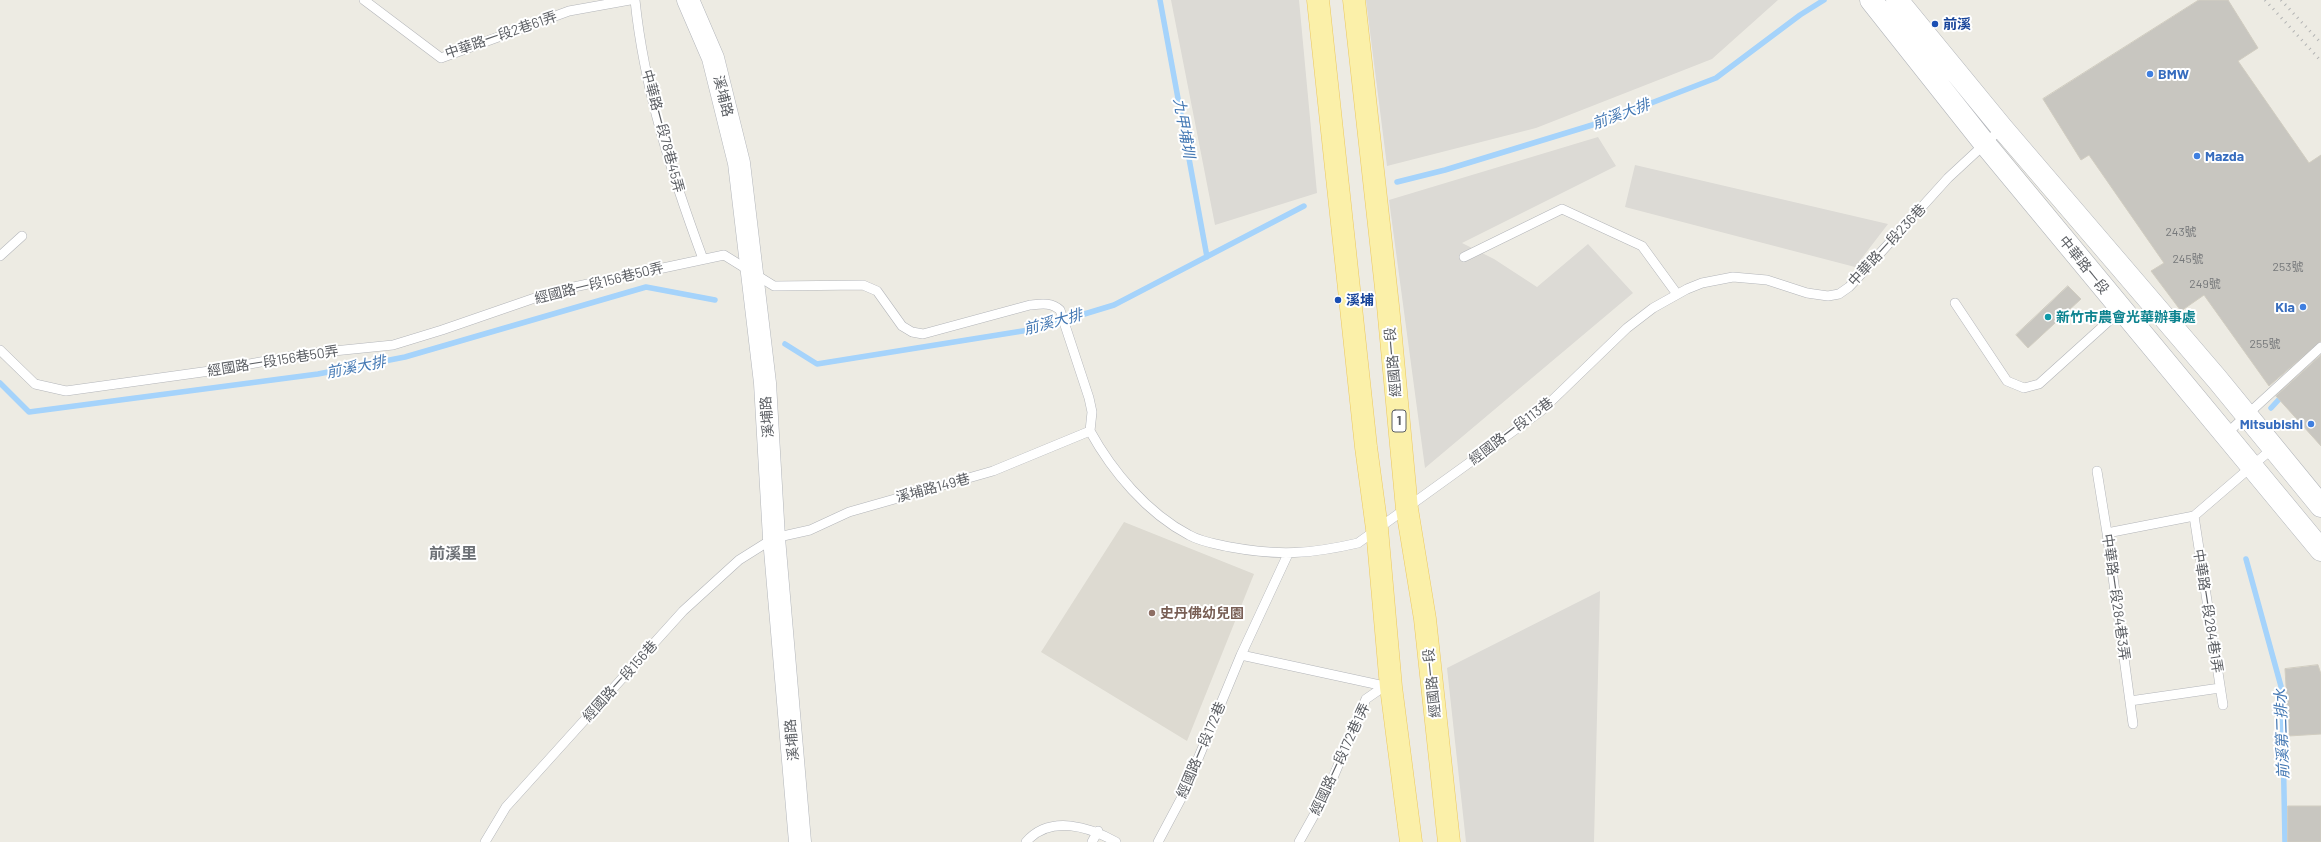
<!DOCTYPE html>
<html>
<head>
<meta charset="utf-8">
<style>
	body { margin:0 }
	canvas { display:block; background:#edebe3 }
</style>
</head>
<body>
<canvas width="2321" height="842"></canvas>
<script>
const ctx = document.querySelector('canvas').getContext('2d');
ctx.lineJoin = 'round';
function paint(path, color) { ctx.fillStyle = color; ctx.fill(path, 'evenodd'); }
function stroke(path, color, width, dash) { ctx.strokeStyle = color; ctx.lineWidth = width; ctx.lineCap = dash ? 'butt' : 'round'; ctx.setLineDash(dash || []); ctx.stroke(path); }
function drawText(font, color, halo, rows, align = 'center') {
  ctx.font = font + ' Barlow,"Noto Sans TC",sans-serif'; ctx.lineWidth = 4; ctx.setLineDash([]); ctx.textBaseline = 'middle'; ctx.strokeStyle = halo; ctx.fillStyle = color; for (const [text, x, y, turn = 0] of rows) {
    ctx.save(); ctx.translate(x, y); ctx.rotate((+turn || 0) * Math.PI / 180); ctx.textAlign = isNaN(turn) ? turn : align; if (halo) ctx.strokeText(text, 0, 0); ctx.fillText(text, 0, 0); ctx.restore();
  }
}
paint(new Path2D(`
	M 1171,0 L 1299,0 L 1317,193 L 1215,225 Z
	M 1366,0 L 1778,0 L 1712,59 L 1536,128 L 1387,166 Z
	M 1598,137 L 1616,166 L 1462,243 L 1494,259 L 1537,287 L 1588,244 L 1633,293 L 1425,468 L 1389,200 Z
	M 1635,165 L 1888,224 L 1855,267 L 1625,207 Z
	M 1600,591 L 1594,842 L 1466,842 L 1447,668 Z`), '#dcdad5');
paint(new Path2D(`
	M 1124,522 L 1254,574 L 1187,741 L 1041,652 Z`), '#dddad1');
stroke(new Path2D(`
	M 1160,0 L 1207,257
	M 1397,182 L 1445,170 L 1602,122 L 1716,78 L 1800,15 L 1824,0
	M 785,344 L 817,364 L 1035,329 L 1114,305 L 1304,206
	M 0,383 L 29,412 L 318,374 L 405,357 L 646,287 L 715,300
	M 2271,408 L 2283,395
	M 2246,559 L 2282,690 L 2285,842`), '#a5d3fb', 5.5);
const building = new Path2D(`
	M 2199,0 L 2228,0 L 2258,48 L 2238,61 L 2309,163 L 2321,155 L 2321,341 L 2269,386 L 2204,295 L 2181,311 L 2151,271 L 2164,263 L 2089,155 L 2081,160 L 2043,99 Z
	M 2068,286 L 2081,299 L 2028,348 L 2016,335 Z
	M 2321,355 L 2321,446 L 2276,396 Z
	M 2318,665 L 2321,674 L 2321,734 L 2289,736 L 2285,669 Z
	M 2288,806 L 2321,806 L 2321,842 L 2288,842 Z`);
paint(building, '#c8c6c0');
stroke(building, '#d1cdc1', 1);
const lane = new Path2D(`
	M 364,0 L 441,58 L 569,11 L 630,0
	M 635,0 C 644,89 672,175 703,259
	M 0,256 L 22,236
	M 1464,257 L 1562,209 L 1642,246 L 1677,294
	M 1955,303 L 2007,381 L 2024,388 L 2039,384 L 2121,310
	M 0,350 L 35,384 L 66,391 L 217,370 L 304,354 L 393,345 L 442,330 L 555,291 L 724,255 L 774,286 L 863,285 L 877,291 L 902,326 L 912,332 L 923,334 L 1030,305 C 1041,304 1051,302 1060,310 L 1089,398 L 1092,412 L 1090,431
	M 1090,431 C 1112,471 1147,513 1189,535 C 1201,542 1216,544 1230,547 C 1278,556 1311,554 1358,543 L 1541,411 L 1627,328 L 1653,308 L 1687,289 L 1702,283 L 1733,277 L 1767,280 L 1807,293 L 1828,296 L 1839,294 L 1849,287 L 1864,271 L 1948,178 L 2002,128
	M 2225,435 L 2321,347
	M 2097,471 L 2107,533 L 2133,724
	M 2194,516 L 2223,705
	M 2107,533 L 2194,516 L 2273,448
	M 1241,655 L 1389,687
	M 2130,701 L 2220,688
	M 485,842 L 506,807 L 683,611 L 739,560 L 774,538 L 810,530 L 849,512 L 993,471 L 1090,431
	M 1026,842 C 1050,814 1090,827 1116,842
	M 1092,842 L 1098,831
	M 1158,842 L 1183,795 L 1241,655 L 1288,554
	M 1299,842 L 1327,792 L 1366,699 L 1379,690 L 1391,687`);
const secondary = new Path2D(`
	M 688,0 L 713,58 L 739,163 L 765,383 L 774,538 L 800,842
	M 1871,0 L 1985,144 L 2321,550
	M 1897,0 L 2002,128 L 2217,379 L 2321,506`);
const primary = new Path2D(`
	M 1318,0 L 1366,447 L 1377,529 L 1391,687 L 1411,842
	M 1354,0 L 1388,306 L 1407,509 L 1425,619 L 1449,842`);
stroke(lane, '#b3b5b9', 10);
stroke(secondary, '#b2b5ba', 23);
stroke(primary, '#ebc75e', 23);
stroke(lane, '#fff', 9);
stroke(secondary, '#fff', 22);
stroke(primary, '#fbf0a9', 22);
stroke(new Path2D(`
	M 2265,0 L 2321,61
	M 2281,0 L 2321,43`), '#b3b4b4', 3, [1, 5]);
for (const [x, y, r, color] of [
	[1935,24,4,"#1a4fb4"],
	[2150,74,4,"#3f7fe0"],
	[2197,156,4,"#3f7fe0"],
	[1338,300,4,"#1a4fb4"],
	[2303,307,4,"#3f7fe0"],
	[2048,317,4,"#0f9aa8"],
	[2311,424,4,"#3f7fe0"],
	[1152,613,4,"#8d6e63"]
]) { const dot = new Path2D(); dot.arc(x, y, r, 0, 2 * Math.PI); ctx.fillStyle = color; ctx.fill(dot); stroke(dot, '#fff', 1.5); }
drawText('12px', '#76787a', null, [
	["243號",2181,232],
	["245號",2188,259],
	["253號",2288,267],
	["249號",2205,284],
	["255號",2265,344]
]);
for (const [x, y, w] of [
	[1399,421,14]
]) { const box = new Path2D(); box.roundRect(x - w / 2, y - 11, w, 22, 3); ctx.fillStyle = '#fff'; ctx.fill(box); stroke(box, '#5b5e63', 1); }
drawText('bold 13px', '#5b5e63', null, [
	["1",1399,421]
]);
drawText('bold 14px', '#164399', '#fff', [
	["前溪",1943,24],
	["溪埔",1346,300]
], 'left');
drawText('14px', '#5b5e63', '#fff', [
	["中華路一段2巷61弄",501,35,-19],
	["溪埔路",723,96,76],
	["中華路一段78巷45弄",663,131,75],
	["中華路一段236巷",1887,245,-47],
	["中華路一段",2084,265,51],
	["經國路一段156巷50弄",599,283,-14],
	["經國路一段156巷50弄",273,361,-9],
	["經國路一段",1393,362,-95],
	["溪埔路",767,417,-94],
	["經國路一段113巷",1511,431,-37],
	["溪埔路149巷",933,488,-15],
	["中華路一段284巷3弄",2116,597,82],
	["中華路一段284巷1弄",2208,611,81],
	["經國路一段156巷",620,681,-48],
	["經國路一段",1432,683,-96],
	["溪埔路",792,740,-95],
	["經國路一段172巷",1201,750,-67],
	["經國路一段172巷1弄",1340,759,-65]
]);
drawText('bold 14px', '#366cbe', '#fff', [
	["BMW",2158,74],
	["Mazda",2205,156],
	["Kia",2295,307,"right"],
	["Mitsubishi",2303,424,"right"]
], 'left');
drawText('bold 14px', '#0d838f', '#fff', [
	["新竹市農會光華辦事處",2056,317]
], 'left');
drawText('bold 14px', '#785e54', '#fff', [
	["史丹佛幼兒園",1160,613]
], 'left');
drawText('italic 15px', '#4579b4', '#fff', [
	["前溪大排",1621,114,-20],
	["九甲埔圳",1184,128,80],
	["前溪大排",1053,322,-15],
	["前溪大排",356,367,-11],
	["前溪第二排水",2282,734,-92]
]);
drawText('bold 16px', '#6c7075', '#fff', [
	["前溪里",453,554]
]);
</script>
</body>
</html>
